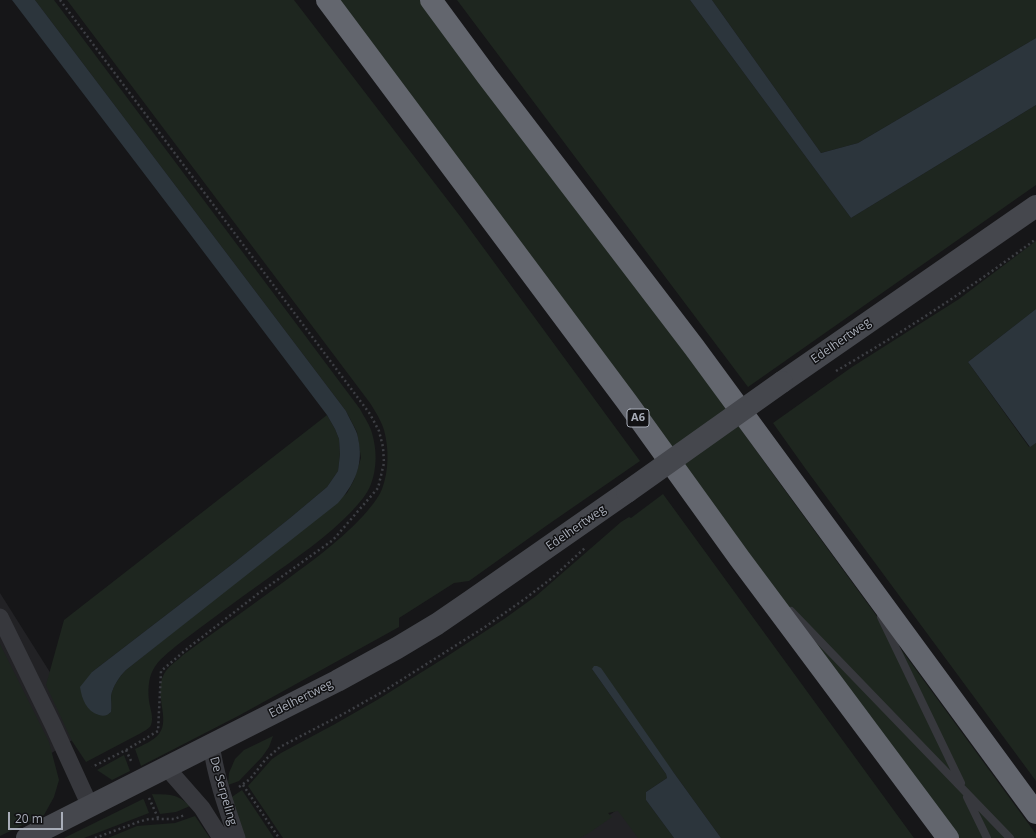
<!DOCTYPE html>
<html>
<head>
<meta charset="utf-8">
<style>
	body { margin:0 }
	#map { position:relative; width:1036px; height:838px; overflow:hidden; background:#161618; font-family:"Open Sans",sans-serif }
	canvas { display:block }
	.scale { position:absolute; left:8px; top:812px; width:55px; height:18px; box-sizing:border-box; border:2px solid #a8adb8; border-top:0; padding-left:5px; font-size:12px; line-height:14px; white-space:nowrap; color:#a8adb8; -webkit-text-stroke:3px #111113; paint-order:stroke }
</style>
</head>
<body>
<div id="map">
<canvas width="1036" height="838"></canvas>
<div class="scale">20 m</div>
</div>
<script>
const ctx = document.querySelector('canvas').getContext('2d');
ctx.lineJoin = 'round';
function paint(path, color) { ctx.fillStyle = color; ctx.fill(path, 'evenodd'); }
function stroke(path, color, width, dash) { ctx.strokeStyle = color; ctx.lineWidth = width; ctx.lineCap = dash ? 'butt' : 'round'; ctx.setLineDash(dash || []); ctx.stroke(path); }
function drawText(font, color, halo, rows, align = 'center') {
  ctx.font = font + ' "Open Sans",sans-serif'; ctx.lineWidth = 3; ctx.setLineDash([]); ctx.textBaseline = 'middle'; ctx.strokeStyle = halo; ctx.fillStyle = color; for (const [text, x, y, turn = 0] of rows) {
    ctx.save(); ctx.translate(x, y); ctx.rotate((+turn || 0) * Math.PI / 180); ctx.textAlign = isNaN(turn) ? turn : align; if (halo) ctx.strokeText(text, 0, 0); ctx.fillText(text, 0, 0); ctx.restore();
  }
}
paint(new Path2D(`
	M 0,593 L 87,731 L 0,785 Z
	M 624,805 L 647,838 L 570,838 L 589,829 Z`), '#222225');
paint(new Path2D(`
	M 35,0 L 54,0 L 360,409 C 364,417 370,425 372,433 C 377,450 377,468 371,484 C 367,495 359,503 352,511 C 327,537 296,558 267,579 C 236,601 206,623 176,646 C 168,653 158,660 153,670 C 148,679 148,691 149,701 C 150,708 154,718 151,725 C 149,729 144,731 141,733 L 86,762 L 72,741 L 46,685 L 64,620 L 327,415 L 335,429 L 339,439 L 340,454 L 338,471 L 327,487 L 290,518 L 235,562 L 92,672 L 109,714 L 111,712 C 112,707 111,701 111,696 C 113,686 119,677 126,670 L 347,493 L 354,480 L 361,458 L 357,432 L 346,411 Z
	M 67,0 L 294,0 L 463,220 L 640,461 L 546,526 L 469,581 L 454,583 L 399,618 L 399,627 L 240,715 L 141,766 L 135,749 C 143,745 153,741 159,734 C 171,719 153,694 164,674 C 168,666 177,661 183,655 C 213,633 244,611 274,589 C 305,566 337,544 363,516 C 370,508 378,499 382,489 C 389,471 389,448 384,430 C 381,420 375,411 370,403 Z
	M 335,0 L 426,0 L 658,314 L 781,485 L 1036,834 L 1036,838 L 956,838 Z
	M 457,0 L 690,0 L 851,218 L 1036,105 L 1036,185 L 748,387 Z
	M 712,0 L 1036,0 L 1036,38 L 858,143 L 821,153 Z
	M 1036,241 L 1036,309 L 968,362 L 1029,447 L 1036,443 L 1036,781 L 805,468 L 773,423 L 852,367 L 959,299 Z
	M 663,494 L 914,838 L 721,838 L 674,773 L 592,669 L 666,774 L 667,778 L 646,792 L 646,800 L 674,838 L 638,838 L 618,811 L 608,813 L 612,817 L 589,833 L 580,838 L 283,838 L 248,786 L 272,759 L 281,753 L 335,724 L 377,700 L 446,657 L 504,619 L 536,596 L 621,522 L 629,517 L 631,518 Z
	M 0,644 L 49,742 L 59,780 L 54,797 L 44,815 L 0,836 Z
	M 273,736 L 269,747 L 262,757 L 239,781 L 228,785 L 229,773 L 235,759 L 244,750 Z
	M 124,755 L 130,771 L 112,780 L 97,770 Z
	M 242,790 L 274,838 L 245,838 L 229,799 Z
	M 152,794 C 169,795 177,793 190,806 L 176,812 L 160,814 Z
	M 143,799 L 144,800 L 149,813 L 84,838 L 64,838 Z
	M 195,816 L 210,838 L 108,838 L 137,826 L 175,823 Z`), '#1e261f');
paint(new Path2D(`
	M 12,0 L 35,0 L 346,411 C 349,418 353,424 356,431 C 358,435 358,439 359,443 C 363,467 353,486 338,503 L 126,670 C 119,677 113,686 111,696 C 111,701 112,707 111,712 C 108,715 104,717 99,715 C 86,711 82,699 80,687 L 92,672 L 235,562 L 290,518 L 327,487 L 338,471 L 340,454 L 339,439 L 335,429 L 327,415 L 187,230 Z
	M 690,0 L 712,0 L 821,153 L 858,143 L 1036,38 L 1036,105 L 851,218 Z
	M 1036,309 L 1036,443 L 1030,447 L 968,362 Z
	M 594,666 L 597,666 L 601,668 L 674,773 L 721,838 L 674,838 L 646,800 L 646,792 L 667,778 L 666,774 L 592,669 Z`), '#2c353c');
stroke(new Path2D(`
	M 60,0 L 370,414 L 379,431 L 383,447 L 384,463 L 378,488 L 333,540 L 259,593 L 188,648 L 161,671 L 158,731 L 126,750 L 92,767
	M 836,371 C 905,331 972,287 1036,239
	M 126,750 L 132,763
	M 243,785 L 279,838
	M 239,787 L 250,779 L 266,759 L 280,747 L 345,713 L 384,691 L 485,627 L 526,598 L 552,578 L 586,547
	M 149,798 L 159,820
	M 95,838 L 138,822 L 149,819 L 174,819 L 185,815`), '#3d3f44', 2.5, [2, 3]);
stroke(new Path2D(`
	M 791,611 L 1010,838
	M 881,617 L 961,783
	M 967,797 L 987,838`), '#37383d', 8);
stroke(new Path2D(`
	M 0,617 L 53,725 L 90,806
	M 211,744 C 216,778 226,806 237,838
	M 166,767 L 202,808 L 221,838`), '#37383d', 17);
stroke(new Path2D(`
	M 782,382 L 1036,206
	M 27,838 L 337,681 L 397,648 L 437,624 L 472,600 L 627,492`), '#45474d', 22);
stroke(new Path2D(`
	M 327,0 L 627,402 L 740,559 L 948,838
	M 431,0 L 487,76 L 694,347 L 1036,813`), '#63666e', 22);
stroke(new Path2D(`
	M 627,492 L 782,382`), '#45474d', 22);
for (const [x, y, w] of [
	[638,418,22]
]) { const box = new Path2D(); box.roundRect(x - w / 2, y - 9, w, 18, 3); ctx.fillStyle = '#111113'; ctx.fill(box); stroke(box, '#a8adb8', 1); }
drawText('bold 11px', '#a8adb8', null, [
	["A6",638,418]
]);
drawText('12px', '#a8adb8', '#111113', [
	["Edelhertweg",841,341,-35],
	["Edelhertweg",576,528,-35],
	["Edelhertweg",301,699,-27],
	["De Serpeling",223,791,74]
]);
</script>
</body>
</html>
